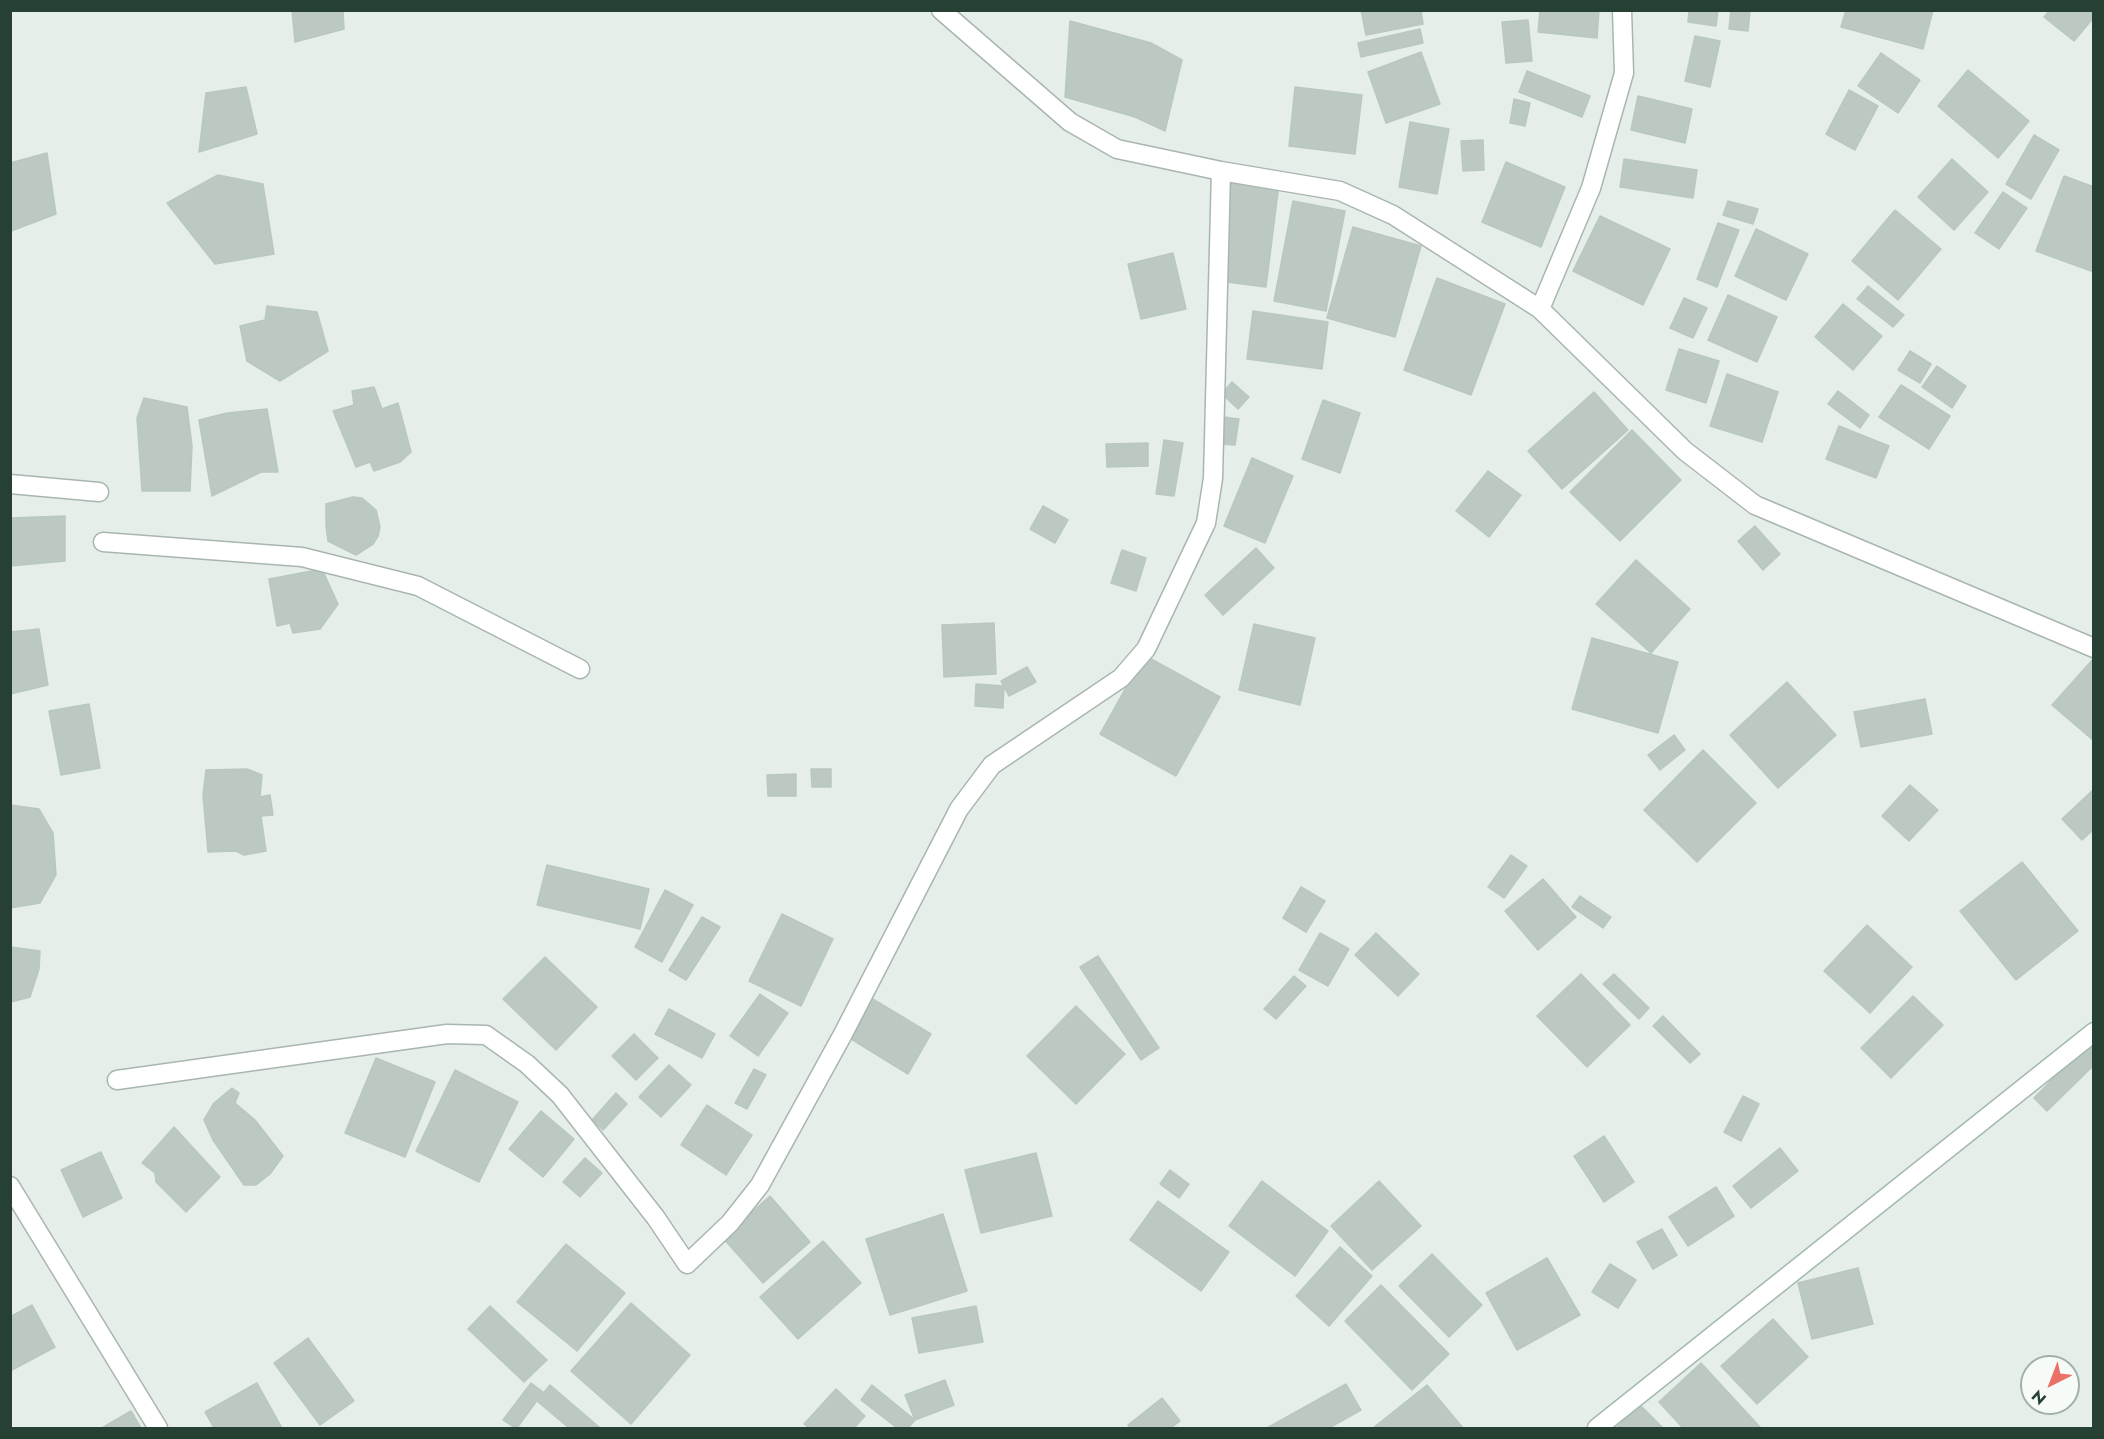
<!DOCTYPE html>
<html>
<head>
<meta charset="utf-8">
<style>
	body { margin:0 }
	#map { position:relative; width:2104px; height:1439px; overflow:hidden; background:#e6eee9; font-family:Jost,sans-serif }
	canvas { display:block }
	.frame { position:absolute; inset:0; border:12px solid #264034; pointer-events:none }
	.north { position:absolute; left:2020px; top:1355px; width:60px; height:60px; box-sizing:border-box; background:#f7fbf8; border:2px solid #a3b0aa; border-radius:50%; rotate:222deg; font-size:16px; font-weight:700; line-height:24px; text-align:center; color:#264034 }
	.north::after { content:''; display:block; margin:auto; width:21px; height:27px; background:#eb7168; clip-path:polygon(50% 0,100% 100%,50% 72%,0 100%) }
</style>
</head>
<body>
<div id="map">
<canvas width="2104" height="1439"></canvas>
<div class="frame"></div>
<div class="north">N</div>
</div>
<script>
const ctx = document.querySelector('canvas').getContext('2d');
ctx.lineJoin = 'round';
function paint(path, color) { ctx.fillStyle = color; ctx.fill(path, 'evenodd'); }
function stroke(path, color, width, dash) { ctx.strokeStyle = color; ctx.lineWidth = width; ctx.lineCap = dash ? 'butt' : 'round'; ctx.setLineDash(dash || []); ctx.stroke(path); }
const building = new Path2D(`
	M 292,10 L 343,10 L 344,29 L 295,42 Z
	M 1361,10 L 1421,10 L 1423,24 L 1366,35 Z
	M 1540,10 L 1599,10 L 1597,38 L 1538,32 Z
	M 1689,10 L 1718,10 L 1716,26 L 1688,22 Z
	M 1731,10 L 1750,10 L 1748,31 L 1729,29 Z
	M 1846,10 L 1933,10 L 1923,49 L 1841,27 Z
	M 2050,10 L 2094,10 L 2094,17 L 2074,41 L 2044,17 Z
	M 1528,20 L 1532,61 L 1506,63 L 1502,22 Z
	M 1070,21 L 1151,43 L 1182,60 L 1165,131 L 1135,117 L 1065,97 Z
	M 1420,29 L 1423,43 L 1361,57 L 1358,43 Z
	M 1695,36 L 1720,41 L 1710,87 L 1685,81 Z
	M 1421,52 L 1440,104 L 1386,123 L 1368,72 Z
	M 1881,53 L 1920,80 L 1898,113 L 1858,86 Z
	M 1968,70 L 2029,121 L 1998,158 L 1938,106 Z
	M 1527,71 L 1590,96 L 1582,117 L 1519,92 Z
	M 246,87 L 257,134 L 199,152 L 206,93 Z
	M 1295,87 L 1362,95 L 1355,154 L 1289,146 Z
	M 1849,90 L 1878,106 L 1855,150 L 1826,134 Z
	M 1638,96 L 1692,109 L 1685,143 L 1631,130 Z
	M 1514,99 L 1530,103 L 1525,126 L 1510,123 Z
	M 1410,122 L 1449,129 L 1437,194 L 1399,187 Z
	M 2034,135 L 2059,150 L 2031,199 L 2006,184 Z
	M 1483,140 L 1484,170 L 1463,171 L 1461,141 Z
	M 47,153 L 56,214 L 11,231 L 10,163 Z
	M 1624,159 L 1697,170 L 1693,198 L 1620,187 Z
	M 1952,159 L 1988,192 L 1954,230 L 1918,197 Z
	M 1506,162 L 1565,187 L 1541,247 L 1482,222 Z
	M 218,175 L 263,184 L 274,254 L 215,264 L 167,203 Z
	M 2064,176 L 2094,187 L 2094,272 L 2036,251 Z
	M 1232,178 L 1279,184 L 1266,287 L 1219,281 Z
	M 2003,192 L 2027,208 L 1999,249 L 1975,233 Z
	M 1293,201 L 1345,211 L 1326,311 L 1274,301 Z
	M 1728,201 L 1758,209 L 1753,224 L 1723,215 Z
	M 1895,210 L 1941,249 L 1898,300 L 1852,261 Z
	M 1600,216 L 1670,249 L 1643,305 L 1573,271 Z
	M 1718,223 L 1739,230 L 1717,287 L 1697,279 Z
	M 1353,227 L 1421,246 L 1395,337 L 1327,318 Z
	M 1756,229 L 1808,254 L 1786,300 L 1735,276 Z
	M 1173,253 L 1186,309 L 1141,319 L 1128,264 Z
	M 1437,278 L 1505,304 L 1471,395 L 1404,370 Z
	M 1868,286 L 1904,315 L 1893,327 L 1857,299 Z
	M 1728,295 L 1777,317 L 1757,362 L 1708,340 Z
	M 1684,298 L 1707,308 L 1693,338 L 1670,328 Z
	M 1843,304 L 1882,336 L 1853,370 L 1815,337 Z
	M 267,306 L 317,312 L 328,351 L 280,381 L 247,361 L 240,326 L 265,320 Z
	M 1253,311 L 1328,322 L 1322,369 L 1247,359 Z
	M 1679,349 L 1719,361 L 1706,403 L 1666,390 Z
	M 1910,351 L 1931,364 L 1920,383 L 1898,370 Z
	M 1937,366 L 1966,386 L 1952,408 L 1922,387 Z
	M 1727,374 L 1778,392 L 1762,442 L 1710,426 Z
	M 1232,382 L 1249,397 L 1238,409 L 1222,394 Z
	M 1901,385 L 1950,416 L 1929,449 L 1879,417 Z
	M 374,387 L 382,409 L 398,403 L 411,452 L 400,462 L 374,471 L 370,462 L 356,467 L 333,411 L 354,405 L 352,391 Z
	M 1838,391 L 1869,415 L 1860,428 L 1828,404 Z
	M 1594,392 L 1628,430 L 1562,489 L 1528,451 Z
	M 144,398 L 187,407 L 192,446 L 190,491 L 142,491 L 137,418 Z
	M 1323,400 L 1360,413 L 1340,473 L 1302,459 Z
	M 267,409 L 278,472 L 261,472 L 212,496 L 199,420 L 227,413 Z
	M 1223,417 L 1239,419 L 1235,445 L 1220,444 Z
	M 1839,426 L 1889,446 L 1876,478 L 1826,459 Z
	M 1632,430 L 1681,480 L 1620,541 L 1570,492 Z
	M 1164,440 L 1183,443 L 1174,496 L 1156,494 Z
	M 1148,443 L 1148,466 L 1107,467 L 1106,444 Z
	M 1252,458 L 1293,476 L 1265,543 L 1224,526 Z
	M 1488,471 L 1521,495 L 1489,537 L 1456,511 Z
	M 353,497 L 362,498 L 376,510 L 380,527 L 378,536 L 373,544 L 356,555 L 328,541 L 326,525 L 326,504 Z
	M 1043,506 L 1068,520 L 1055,543 L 1030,529 Z
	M 65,516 L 65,561 L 10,566 L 10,518 Z
	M 1755,526 L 1780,554 L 1763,570 L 1738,541 Z
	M 1256,548 L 1274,568 L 1223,615 L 1205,595 Z
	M 1122,550 L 1146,558 L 1136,591 L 1111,583 Z
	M 1636,560 L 1690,609 L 1651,653 L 1596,604 Z
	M 322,569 L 338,604 L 320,629 L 293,633 L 290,623 L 277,626 L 269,579 Z
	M 994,623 L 996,674 L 944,677 L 942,625 Z
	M 1254,624 L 1315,638 L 1300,705 L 1239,690 Z
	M 39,629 L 48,685 L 10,694 L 10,632 Z
	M 1592,638 L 1678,662 L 1658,733 L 1572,709 Z
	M 1144,655 L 1220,697 L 1176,776 L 1100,734 Z
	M 2094,658 L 2094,741 L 2052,705 Z
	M 1027,667 L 1036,682 L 1009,696 L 1001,681 Z
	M 1787,682 L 1836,735 L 1778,788 L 1730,735 Z
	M 976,684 L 1004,686 L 1003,708 L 975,706 Z
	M 1925,699 L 1932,734 L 1861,747 L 1854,712 Z
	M 89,704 L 100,768 L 61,775 L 49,711 Z
	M 1674,735 L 1685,750 L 1660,770 L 1648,755 Z
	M 1703,750 L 1756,803 L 1697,862 L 1644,810 Z
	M 247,769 L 262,775 L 260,797 L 270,795 L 273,815 L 261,816 L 266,851 L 244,855 L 236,851 L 208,852 L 203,795 L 206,770 Z
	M 811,769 L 831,769 L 831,787 L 812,787 Z
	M 796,774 L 796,796 L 768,796 L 767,775 Z
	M 1910,785 L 1938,810 L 1909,841 L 1882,816 Z
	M 2094,789 L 2094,829 L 2082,840 L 2062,819 Z
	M 10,805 L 39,809 L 53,833 L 56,875 L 40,903 L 10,908 Z
	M 1511,855 L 1527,866 L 1504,898 L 1488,887 Z
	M 2022,862 L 2078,931 L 2016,980 L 1960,911 Z
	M 547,865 L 649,889 L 640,929 L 537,905 Z
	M 1543,879 L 1576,917 L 1538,950 L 1505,911 Z
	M 1301,887 L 1325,901 L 1306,932 L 1283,918 Z
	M 665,890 L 693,905 L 662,962 L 635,947 Z
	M 1580,896 L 1611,917 L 1603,928 L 1572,907 Z
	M 782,914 L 833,939 L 801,1006 L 749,981 Z
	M 702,917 L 720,927 L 686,980 L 669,970 Z
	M 1867,925 L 1912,967 L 1870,1013 L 1824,971 Z
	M 1320,933 L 1349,949 L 1328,986 L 1299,970 Z
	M 1376,933 L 1419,974 L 1398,996 L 1355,955 Z
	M 10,947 L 40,951 L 39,969 L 30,997 L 11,1002 Z
	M 1098,956 L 1159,1048 L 1141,1060 L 1080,967 Z
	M 545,957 L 597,1007 L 556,1050 L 503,999 Z
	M 1581,974 L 1630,1025 L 1587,1067 L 1537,1016 Z
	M 1614,974 L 1649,1008 L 1639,1019 L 1603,984 Z
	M 1294,976 L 1306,986 L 1276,1019 L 1264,1009 Z
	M 760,994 L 788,1013 L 758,1056 L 730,1036 Z
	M 866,995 L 931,1034 L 908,1074 L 843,1034 Z
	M 1913,996 L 1943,1025 L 1891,1078 L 1861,1048 Z
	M 1076,1006 L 1125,1054 L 1076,1104 L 1027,1056 Z
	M 669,1009 L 715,1034 L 702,1058 L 655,1034 Z
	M 1663,1016 L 1700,1054 L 1690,1063 L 1653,1026 Z
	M 634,1034 L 658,1058 L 636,1080 L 612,1056 Z
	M 2091,1040 L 2094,1042 L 2094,1065 L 2047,1111 L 2034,1098 Z
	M 376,1058 L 435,1082 L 405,1157 L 345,1133 Z
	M 669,1065 L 691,1085 L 661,1117 L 639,1097 Z
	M 754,1069 L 766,1075 L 747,1109 L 735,1103 Z
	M 455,1070 L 518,1102 L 479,1182 L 416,1151 Z
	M 232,1088 L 239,1093 L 235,1103 L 255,1120 L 283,1156 L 270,1174 L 256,1185 L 244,1185 L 213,1140 L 204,1120 L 214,1103 Z
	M 616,1093 L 627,1104 L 603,1130 L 592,1120 Z
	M 1743,1096 L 1759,1104 L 1741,1141 L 1724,1132 Z
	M 707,1105 L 752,1135 L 726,1175 L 681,1145 Z
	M 541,1111 L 574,1139 L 543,1177 L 509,1149 Z
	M 174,1127 L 220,1177 L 186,1212 L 156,1182 L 155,1173 L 142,1163 Z
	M 1604,1136 L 1634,1182 L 1604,1202 L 1574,1156 Z
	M 1780,1148 L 1798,1171 L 1751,1208 L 1733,1186 Z
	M 101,1152 L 122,1198 L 83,1217 L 61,1170 Z
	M 1036,1153 L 1052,1216 L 981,1233 L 965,1170 Z
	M 585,1158 L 602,1173 L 580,1197 L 563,1182 Z
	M 1170,1170 L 1189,1184 L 1179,1198 L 1160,1184 Z
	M 1262,1181 L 1328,1231 L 1295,1276 L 1229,1226 Z
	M 1379,1181 L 1421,1226 L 1372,1270 L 1331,1226 Z
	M 1716,1187 L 1734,1216 L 1688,1246 L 1669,1217 Z
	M 770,1196 L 810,1242 L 763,1283 L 723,1238 Z
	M 1158,1201 L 1229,1252 L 1201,1291 L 1130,1240 Z
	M 943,1214 L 967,1291 L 890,1315 L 866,1239 Z
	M 1662,1229 L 1677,1255 L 1653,1269 L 1637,1242 Z
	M 823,1241 L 861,1283 L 798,1339 L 760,1297 Z
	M 566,1244 L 625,1293 L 577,1351 L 517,1302 Z
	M 1340,1247 L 1372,1276 L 1329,1326 L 1296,1296 Z
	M 1432,1254 L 1482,1305 L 1449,1337 L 1399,1286 Z
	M 1547,1258 L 1580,1315 L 1517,1350 L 1486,1293 Z
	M 1610,1264 L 1636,1280 L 1618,1308 L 1592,1292 Z
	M 1858,1268 L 1873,1324 L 1812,1339 L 1798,1283 Z
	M 1381,1285 L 1449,1354 L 1412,1390 L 1345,1321 Z
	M 631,1303 L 690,1355 L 631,1424 L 571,1371 Z
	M 32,1305 L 55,1347 L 10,1371 L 10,1317 Z
	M 490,1306 L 547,1360 L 524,1382 L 468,1329 Z
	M 976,1306 L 983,1342 L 919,1353 L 912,1318 Z
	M 1773,1319 L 1808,1357 L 1757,1404 L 1721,1366 Z
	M 308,1338 L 354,1401 L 320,1425 L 274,1363 Z
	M 1701,1363 L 1760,1427 L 1758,1428 L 1683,1428 L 1659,1402 Z
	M 945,1380 L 954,1405 L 915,1420 L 905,1395 Z
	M 257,1383 L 282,1428 L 214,1428 L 205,1412 Z
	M 531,1383 L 543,1392 L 517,1428 L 515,1428 L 503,1420 Z
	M 1346,1384 L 1361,1410 L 1329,1428 L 1267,1428 Z
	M 550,1385 L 599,1427 L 598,1428 L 569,1428 L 537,1401 Z
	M 872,1385 L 915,1420 L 908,1428 L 897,1428 L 861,1400 Z
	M 1427,1385 L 1463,1428 L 1373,1428 Z
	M 836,1389 L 865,1416 L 854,1428 L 809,1428 L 804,1424 Z
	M 1162,1398 L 1180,1421 L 1171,1428 L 1131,1428 L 1128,1425 Z
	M 1640,1405 L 1663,1428 L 1616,1428 Z
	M 131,1411 L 141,1428 L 102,1428 Z`);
paint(building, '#bcc9c2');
stroke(building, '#b9c8bf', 1.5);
const street = new Path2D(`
	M 941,10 L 1070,122 L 1117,149 L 1221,171 L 1340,191 L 1393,215 L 1540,309 L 1685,451 L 1755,505 L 2094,648
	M 1540,309 L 1591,188 L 1624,73 L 1622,10
	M 10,484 L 99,492
	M 103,542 L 302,557 L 418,586 L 580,669
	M 117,1080 L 447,1034 L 486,1035 L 527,1064 L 560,1095 L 656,1218 L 687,1264 L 730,1223 L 760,1185 L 843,1034 L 959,809 L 992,765 L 1121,678 L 1146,649 L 1206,523 L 1213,478 L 1221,171
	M 10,1186 L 158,1428`);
const secondary = new Path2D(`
	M 1597,1428 L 2094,1032`);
stroke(street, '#a9b6af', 21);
stroke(secondary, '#a5baaf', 21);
stroke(street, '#fff', 18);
stroke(secondary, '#fff', 18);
</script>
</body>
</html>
